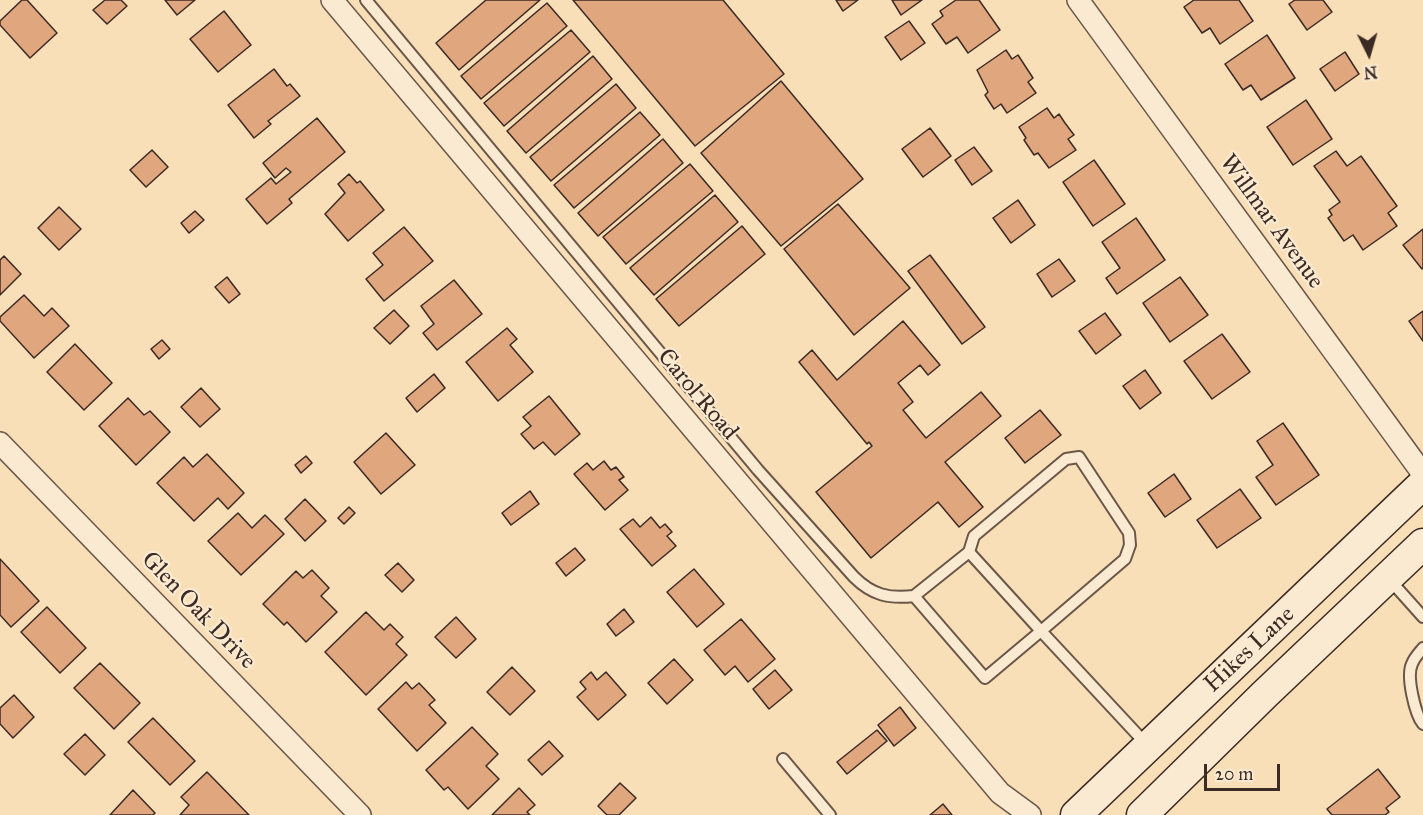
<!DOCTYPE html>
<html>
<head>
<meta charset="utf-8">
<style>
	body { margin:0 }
	#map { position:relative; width:1423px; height:815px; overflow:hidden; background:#f8dfb8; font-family:"IM FELL Great Primer",serif }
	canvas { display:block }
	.north { position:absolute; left:1339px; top:24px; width:60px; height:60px; -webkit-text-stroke:4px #faead1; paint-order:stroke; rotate:175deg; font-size:16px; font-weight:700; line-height:24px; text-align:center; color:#3c2a24 }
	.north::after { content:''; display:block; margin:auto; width:21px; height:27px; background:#3c2a24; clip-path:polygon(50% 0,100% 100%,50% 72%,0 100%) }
	.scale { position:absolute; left:1204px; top:764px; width:76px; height:27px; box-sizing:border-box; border:3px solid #3c2a24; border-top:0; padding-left:8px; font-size:18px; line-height:21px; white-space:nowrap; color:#3c2a24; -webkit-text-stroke:4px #faead1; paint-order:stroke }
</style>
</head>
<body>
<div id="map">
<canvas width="1423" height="815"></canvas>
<div class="north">N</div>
<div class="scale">20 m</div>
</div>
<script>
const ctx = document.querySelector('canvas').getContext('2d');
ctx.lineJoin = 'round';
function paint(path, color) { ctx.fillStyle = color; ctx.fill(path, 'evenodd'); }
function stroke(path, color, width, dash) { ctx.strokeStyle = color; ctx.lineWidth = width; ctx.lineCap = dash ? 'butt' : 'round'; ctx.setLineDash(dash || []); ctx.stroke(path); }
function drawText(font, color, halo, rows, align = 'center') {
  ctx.font = font + ' "IM FELL Great Primer",serif'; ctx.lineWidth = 4.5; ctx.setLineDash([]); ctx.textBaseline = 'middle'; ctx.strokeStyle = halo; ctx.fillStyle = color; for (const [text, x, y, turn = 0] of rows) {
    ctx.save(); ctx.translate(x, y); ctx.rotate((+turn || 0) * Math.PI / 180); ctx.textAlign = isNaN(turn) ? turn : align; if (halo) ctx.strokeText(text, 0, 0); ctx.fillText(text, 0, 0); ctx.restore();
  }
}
const building = new Path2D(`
	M 22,0 L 27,0 L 57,33 L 30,58 L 0,25 L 0,21 Z
	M 105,0 L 121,0 L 127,6 L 107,24 L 93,10 Z
	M 165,0 L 195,0 L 177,15 Z
	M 486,0 L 540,0 L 459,70 L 436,43 Z
	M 573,0 L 723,0 L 784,74 L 695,146 Z
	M 836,0 L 858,0 L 843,11 Z
	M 892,0 L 922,0 L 901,15 Z
	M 956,0 L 979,0 L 1000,30 L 968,53 L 957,37 L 946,44 L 932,24 L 943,16 L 940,11 Z
	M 1194,0 L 1239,0 L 1253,21 L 1220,44 L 1210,28 L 1202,33 L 1184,7 Z
	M 1295,0 L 1323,0 L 1332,12 L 1307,30 L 1289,4 Z
	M 547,3 L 567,26 L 481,99 L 461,76 Z
	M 224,11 L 251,45 L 218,72 L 190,39 Z
	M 909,21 L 925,43 L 901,60 L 885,37 Z
	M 571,30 L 590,52 L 504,126 L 484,103 Z
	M 1267,35 L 1295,78 L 1261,100 L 1251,85 L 1243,90 L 1225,64 Z
	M 1006,50 L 1012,59 L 1018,55 L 1033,78 L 1028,82 L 1036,93 L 1007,113 L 1001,104 L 994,109 L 985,95 L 988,92 L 977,70 Z
	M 1345,52 L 1359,74 L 1335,91 L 1320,69 Z
	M 593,56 L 612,79 L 526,153 L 507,131 Z
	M 274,69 L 287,86 L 290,84 L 300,96 L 268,121 L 271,124 L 254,138 L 228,105 Z
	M 781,81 L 863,179 L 781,246 L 701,153 Z
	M 616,84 L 636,108 L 551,181 L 530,157 Z
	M 1306,100 L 1332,139 L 1293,165 L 1267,127 Z
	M 1047,108 L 1054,118 L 1059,114 L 1065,123 L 1074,135 L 1068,139 L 1076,150 L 1049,168 L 1038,153 L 1034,155 L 1024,140 L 1026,138 L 1019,127 Z
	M 640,112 L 660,135 L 574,208 L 554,185 Z
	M 317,118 L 345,152 L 289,199 L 292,203 L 267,224 L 246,199 L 271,178 L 276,184 L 291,172 L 286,168 L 275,178 L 263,163 Z
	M 930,128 L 951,156 L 923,177 L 902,149 Z
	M 663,139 L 683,163 L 598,236 L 578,213 Z
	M 974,147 L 992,171 L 972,185 L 955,160 Z
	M 152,150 L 168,167 L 146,187 L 130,170 Z
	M 1336,151 L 1347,166 L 1361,156 L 1397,206 L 1388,213 L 1397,226 L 1363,250 L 1353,235 L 1344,241 L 1328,218 L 1332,215 L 1329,210 L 1340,202 L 1314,166 Z
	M 1094,160 L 1125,204 L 1093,226 L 1063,182 Z
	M 690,164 L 713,191 L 626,264 L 603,237 Z
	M 349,174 L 357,183 L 360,181 L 384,210 L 348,241 L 325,214 L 345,193 L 338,184 Z
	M 715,195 L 738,222 L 654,295 L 630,268 Z
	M 1018,200 L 1035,225 L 1011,243 L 993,218 Z
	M 838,204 L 910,288 L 854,335 L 784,249 Z
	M 59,207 L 81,229 L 59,250 L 38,228 Z
	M 195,211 L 204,220 L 189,233 L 181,223 Z
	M 1136,218 L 1165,260 L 1117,294 L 1106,278 L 1120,268 L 1102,242 Z
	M 742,226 L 765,254 L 679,326 L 656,299 Z
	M 404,227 L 433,261 L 384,301 L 366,279 L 383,265 L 373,253 Z
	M 1423,229 L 1423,268 L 1422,269 L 1403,245 Z
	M 930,255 L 985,327 L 962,344 L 908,271 Z
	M 4,256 L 21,274 L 0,295 L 0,260 Z
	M 1059,259 L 1075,281 L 1052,297 L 1037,274 Z
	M 227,277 L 240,294 L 229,303 L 215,287 Z
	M 1180,277 L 1208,315 L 1170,342 L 1143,303 Z
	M 454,280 L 482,314 L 437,350 L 423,333 L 434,324 L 421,306 Z
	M 24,295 L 44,316 L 52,308 L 69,326 L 34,358 L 0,321 L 0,317 Z
	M 394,310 L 409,326 L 390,344 L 374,328 Z
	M 1423,311 L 1423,341 L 1409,321 Z
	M 1105,313 L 1121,335 L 1096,354 L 1079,331 Z
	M 903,321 L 940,365 L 928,375 L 920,365 L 898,383 L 913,402 L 903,410 L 926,438 L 981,392 L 1001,416 L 945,462 L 983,507 L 959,527 L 938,502 L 871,558 L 816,492 L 872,446 L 869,442 L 867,444 L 799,362 L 812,350 L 837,380 Z
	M 507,328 L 517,339 L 510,345 L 533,372 L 498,401 L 466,362 Z
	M 1222,334 L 1250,372 L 1212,399 L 1184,361 Z
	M 162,340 L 170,349 L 159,359 L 151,349 Z
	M 75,344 L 112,383 L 84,410 L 47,372 Z
	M 1145,370 L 1161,393 L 1140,409 L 1123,386 Z
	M 434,374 L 445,388 L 417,412 L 406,398 Z
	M 201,388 L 220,409 L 200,427 L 181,407 Z
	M 549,396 L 580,434 L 555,455 L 543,442 L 534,449 L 521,434 L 531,426 L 523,417 Z
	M 128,398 L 144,415 L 150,411 L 170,432 L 136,465 L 99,426 Z
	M 1040,410 L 1061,435 L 1025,463 L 1005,438 Z
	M 1283,423 L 1319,475 L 1276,505 L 1256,477 L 1273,465 L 1257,441 Z
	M 386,433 L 415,465 L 381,494 L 354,462 Z
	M 207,454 L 244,493 L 228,509 L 218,498 L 194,521 L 157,483 L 184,457 L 193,467 Z
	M 306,456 L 312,463 L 301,473 L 295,465 Z
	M 604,461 L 611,470 L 616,467 L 624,477 L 619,480 L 628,490 L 605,510 L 574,474 L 587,463 L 593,470 Z
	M 1174,474 L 1191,499 L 1165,517 L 1148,493 Z
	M 1240,489 L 1261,518 L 1217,548 L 1197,520 Z
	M 530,491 L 539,504 L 511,525 L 502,513 Z
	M 305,499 L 326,521 L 305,541 L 285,519 Z
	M 349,507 L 355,513 L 344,524 L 338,518 Z
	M 238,513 L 252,528 L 265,515 L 284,534 L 241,575 L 208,541 Z
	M 651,517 L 660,528 L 665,524 L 672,532 L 667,536 L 676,546 L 652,566 L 620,529 L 633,519 L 640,527 Z
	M 575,548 L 585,560 L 566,576 L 556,563 Z
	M 0,559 L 39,601 L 11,627 L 0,615 Z
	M 398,563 L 414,580 L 402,592 L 385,575 Z
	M 694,569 L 724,604 L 697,627 L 667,592 Z
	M 312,570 L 329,588 L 321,596 L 337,612 L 306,642 L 287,622 L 284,625 L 263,604 L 296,571 L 303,578 Z
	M 47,607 L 86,648 L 60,673 L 21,632 Z
	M 624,609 L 634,622 L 616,636 L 607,624 Z
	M 366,612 L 384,630 L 390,624 L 403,637 L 396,644 L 407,655 L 366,695 L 325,652 Z
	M 456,617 L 476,639 L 456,658 L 435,637 Z
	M 741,619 L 775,659 L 748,682 L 735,666 L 725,675 L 704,650 Z
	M 674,659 L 693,680 L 667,704 L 648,683 Z
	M 100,663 L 140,703 L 114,729 L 74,688 Z
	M 512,667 L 535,691 L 510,715 L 487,692 Z
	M 775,670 L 792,690 L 769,709 L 753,689 Z
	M 591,672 L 597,680 L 606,672 L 626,695 L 598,720 L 577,697 L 586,689 L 580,682 Z
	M 406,682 L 412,689 L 419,683 L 435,700 L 429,705 L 446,723 L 417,751 L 378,709 Z
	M 14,695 L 34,717 L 13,738 L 0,724 L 0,708 Z
	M 900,707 L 916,728 L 894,746 L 878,725 Z
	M 153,718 L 195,761 L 170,785 L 128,742 Z
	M 472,727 L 498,754 L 486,766 L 499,779 L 468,809 L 448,787 L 444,790 L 426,770 Z
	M 877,730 L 887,741 L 847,774 L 837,762 Z
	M 85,734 L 105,755 L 85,775 L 64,754 Z
	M 549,741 L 563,756 L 542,775 L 528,760 Z
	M 1378,769 L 1400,797 L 1386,808 L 1389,812 L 1385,815 L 1332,815 L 1327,809 Z
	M 207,772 L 249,815 L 180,815 L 189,805 L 181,797 Z
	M 620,783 L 636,798 L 619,815 L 607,815 L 598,806 Z
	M 519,788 L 535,805 L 527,812 L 530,815 L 492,815 Z
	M 133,790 L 155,813 L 153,815 L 110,815 Z
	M 943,804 L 952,815 L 930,815 Z`);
paint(building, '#e0a67e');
stroke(building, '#3c2a24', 1.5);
const service = new Path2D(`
	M 366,0 L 758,470 L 854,577 C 872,595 889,599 914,596 L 985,678 L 1041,631 L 969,552 L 974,536 L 1066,459 L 1079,457 L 1129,533 L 1130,545 L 1125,559 L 1041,631 L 1148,746
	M 1389,579 L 1423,617
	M 914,596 L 969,552
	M 1423,648 C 1419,653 1414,658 1412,664 C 1406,676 1415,714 1423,724
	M 783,759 L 830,815`);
const minor = new Path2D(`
	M 332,0 L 1000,793 L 1030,815
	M 1078,0 L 1423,474
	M 0,443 L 360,815`);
const secondary = new Path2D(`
	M 1076,815 L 1423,484
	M 1142,815 L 1265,694 L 1423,544`);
stroke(service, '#6b5749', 14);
stroke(minor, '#6b5749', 24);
stroke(secondary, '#3c2a24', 33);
stroke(service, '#faead1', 10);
stroke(minor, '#faead1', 21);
stroke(secondary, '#faead1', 30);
drawText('24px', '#3c2a24', '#faead1', [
	["Willmar Avenue",1271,222,54],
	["Carol Road",697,395,50],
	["Glen Oak Drive",198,611,46],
	["Hikes Lane",1250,650,-43]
]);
</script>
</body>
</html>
